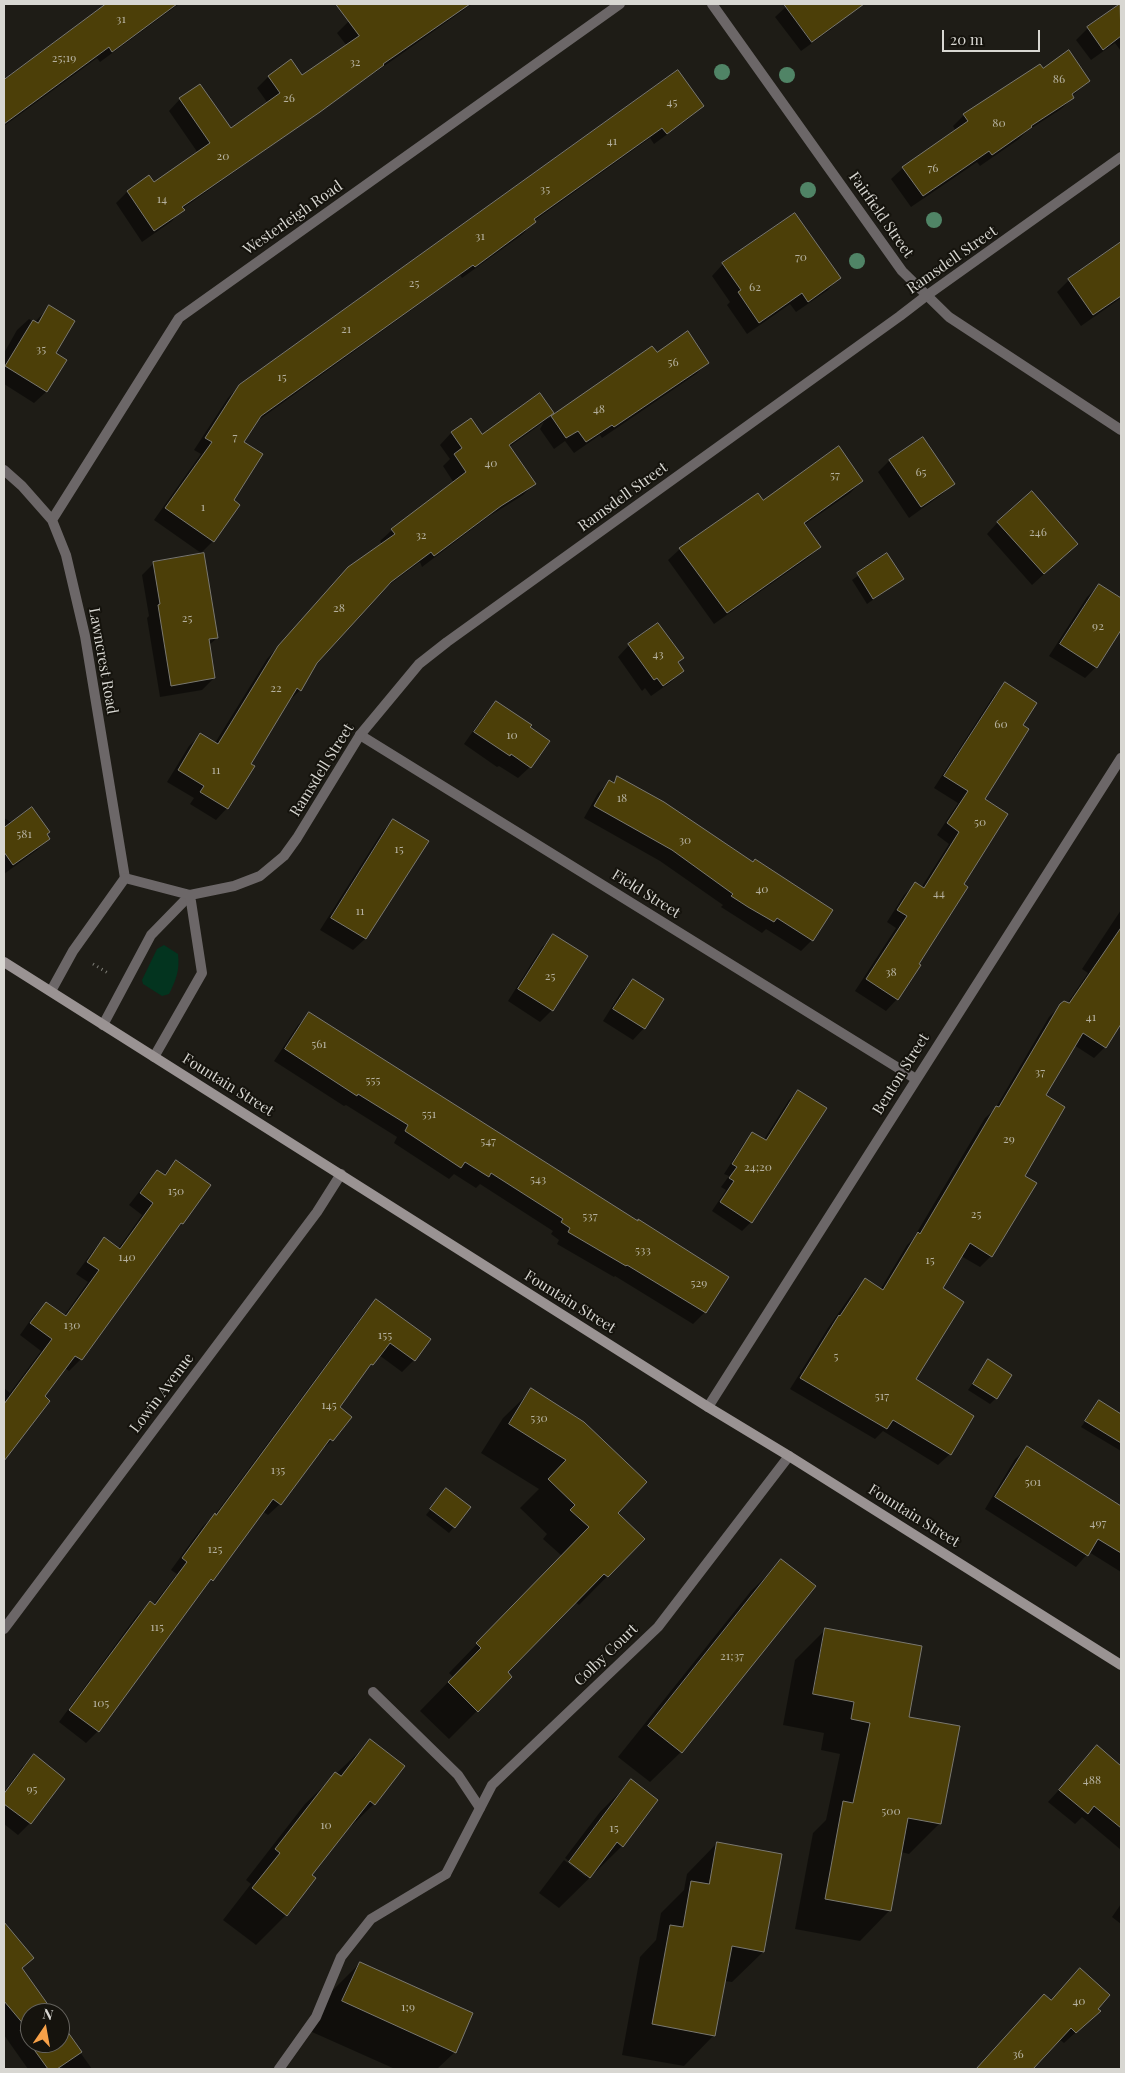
<!DOCTYPE html>
<html>
<head>
<meta charset="utf-8">
<style>
	body { margin:0 }
	#map { position:relative; width:1125px; height:2073px; overflow:hidden; background:#1e1c16; font-family:"Playfair Display",serif }
	canvas { display:block }
	.frame { position:absolute; inset:0; border:5px solid #d8d7d2; pointer-events:none }
	.north { position:absolute; left:20px; top:2003px; width:50px; height:50px; box-sizing:border-box; background:#15130d; border:1px solid #63615c; border-radius:50%; rotate:12deg; font-size:14px; font-weight:700; line-height:20px; text-align:center; color:#d8d7d2 }
	.north::after { content:''; display:block; margin:auto; width:18px; height:22px; background:#f7a148; clip-path:polygon(50% 0,100% 100%,50% 72%,0 100%) }
	.scale { position:absolute; left:942px; top:30px; width:98px; height:22px; box-sizing:border-box; border:2px solid #d8d7d2; border-top:0; padding-left:6px; font-size:15px; line-height:18px; white-space:nowrap; color:#d8d7d2; -webkit-text-stroke:4px #15130d; paint-order:stroke }
</style>
</head>
<body>
<div id="map">
<canvas width="1125" height="2073"></canvas>
<div class="frame"></div>
<div class="north">N</div>
<div class="scale">20 m</div>
</div>
<script>
const ctx = document.querySelector('canvas').getContext('2d');
ctx.lineJoin = 'round';
function paint(path, color) { ctx.fillStyle = color; ctx.fill(path, 'evenodd'); }
function stroke(path, color, width, dash) { ctx.strokeStyle = color; ctx.lineWidth = width; ctx.lineCap = dash ? 'butt' : 'round'; ctx.setLineDash(dash || []); ctx.stroke(path); }
function drawText(font, color, halo, rows, align = 'center') {
  ctx.font = font + ' "Playfair Display",serif'; ctx.lineWidth = 4; ctx.setLineDash([]); ctx.textBaseline = 'middle'; ctx.strokeStyle = halo; ctx.fillStyle = color; for (const [text, x, y, turn = 0] of rows) {
    ctx.save(); ctx.translate(x, y); ctx.rotate((+turn || 0) * Math.PI / 180); ctx.textAlign = isNaN(turn) ? turn : align; if (halo) ctx.strokeText(text, 0, 0); ctx.fillText(text, 0, 0); ctx.restore();
  }
}
paint(new Path2D(`
	M 164,945 L 178,954 C 180,970 176,980 169,994 L 162,996 L 143,984 L 142,980 L 157,949 Z`), '#03341f');
paint(new Path2D(`
	M 108,4 L 179,4 L 100,62 L 97,58 L 4,126 L 4,80 Z
	M 373,4 L 472,4 L 182,209 L 172,221 L 142,242 L 116,203 L 127,192 L 149,177 L 153,184 L 198,153 L 169,111 L 180,99 L 200,85 L 231,129 L 267,102 L 257,88 L 268,77 L 291,61 L 302,77 L 347,46 L 337,33 L 349,21 Z
	M 789,4 L 848,4 L 839,10 L 844,17 L 833,28 L 801,51 L 775,17 Z
	M 1121,4 L 1121,51 L 1115,43 L 1091,60 L 1076,40 L 1088,28 Z
	M 1042,70 L 1089,81 L 1072,96 L 1073,98 L 1061,109 L 1027,131 L 1019,139 L 980,166 L 977,162 L 911,207 L 891,179 L 903,168 L 956,131 L 953,126 L 964,115 Z
	M 678,72 L 703,106 L 691,117 L 654,144 L 650,138 L 534,221 L 523,234 L 462,278 L 460,275 L 256,422 L 242,442 L 232,501 L 239,505 L 213,541 L 201,553 L 154,520 L 201,454 L 194,450 L 228,398 L 240,385 Z
	M 1121,244 L 1121,298 L 1081,326 L 1057,292 L 1069,280 Z
	M 723,264 L 839,278 L 828,290 L 796,312 L 790,304 L 747,334 L 727,305 L 730,302 L 712,276 Z
	M 49,307 L 54,353 L 65,361 L 46,392 L 34,403 L 4,384 L 4,353 L 17,330 L 29,319 L 35,322 Z
	M 652,348 L 656,354 L 708,362 L 696,374 L 602,438 L 600,435 L 574,453 L 565,441 L 554,449 L 540,429 L 544,422 L 509,447 L 534,484 L 523,495 L 488,517 L 422,567 L 420,562 L 382,590 L 316,662 L 300,690 L 288,702 L 249,764 L 227,808 L 216,820 L 190,804 L 194,798 L 167,782 L 189,746 L 200,735 L 215,743 L 267,659 L 337,580 L 382,544 L 380,541 L 392,530 L 454,483 L 443,466 L 450,459 L 440,445 L 451,433 L 470,420 L 482,436 L 552,413 L 548,419 Z
	M 922,438 L 953,484 L 941,495 L 909,518 L 878,472 L 889,461 Z
	M 862,481 L 850,493 L 804,525 L 820,547 L 808,558 L 714,624 L 668,560 L 680,549 L 763,502 Z
	M 998,522 L 1065,555 L 1032,585 L 987,534 Z
	M 887,555 L 902,579 L 867,604 L 852,580 Z
	M 154,563 L 217,638 L 208,646 L 214,678 L 202,690 L 160,697 L 147,618 L 149,616 L 142,575 Z
	M 1099,585 L 1121,600 L 1121,628 L 1096,667 L 1085,678 L 1049,656 L 1087,597 Z
	M 629,645 L 682,658 L 677,663 L 682,671 L 671,682 L 651,696 L 645,688 L 642,691 L 618,657 Z
	M 1005,684 L 983,799 L 962,884 L 897,999 L 886,1011 L 855,991 L 896,928 L 887,922 L 904,895 L 915,884 L 921,888 L 949,844 L 937,835 L 958,803 L 934,788 L 994,695 Z
	M 496,703 L 530,767 L 518,778 L 499,766 L 497,767 L 464,744 L 485,714 Z
	M 618,777 L 752,863 L 812,940 L 801,951 L 766,929 L 762,933 L 721,907 L 723,905 L 660,861 L 584,818 L 598,793 L 609,782 L 612,783 Z
	M 4,818 L 13,823 L 46,834 L 49,839 L 37,850 L 4,874 Z
	M 393,820 L 427,842 L 365,939 L 353,950 L 320,930 L 382,832 Z
	M 1121,910 L 1121,985 L 1107,1006 L 1121,1015 L 1121,1022 L 1105,1047 L 1094,1058 L 1074,1045 L 1044,1096 L 1023,1176 L 991,1256 L 980,1267 L 961,1256 L 941,1288 L 914,1379 L 950,1454 L 938,1465 L 883,1431 L 875,1439 L 790,1389 L 828,1328 L 854,1291 L 865,1280 L 880,1290 L 907,1245 L 913,1239 L 985,1118 L 995,1109 L 1049,1017 L 1061,1005 L 1067,1004 L 1088,973 L 1082,969 Z
	M 554,936 L 552,1010 L 540,1022 L 508,1001 L 542,947 Z
	M 633,981 L 644,1028 L 633,1040 L 603,1021 L 621,992 Z
	M 309,1014 L 705,1312 L 693,1324 L 615,1276 L 614,1277 L 557,1244 L 559,1240 L 551,1234 L 553,1231 L 480,1184 L 476,1188 L 454,1174 L 449,1179 L 394,1143 L 397,1137 L 346,1105 L 344,1106 L 274,1061 L 298,1025 Z
	M 798,1091 L 751,1222 L 742,1231 L 712,1211 L 726,1190 L 721,1187 L 729,1176 L 724,1174 L 744,1143 L 753,1134 L 763,1141 L 789,1100 Z
	M 176,1162 L 182,1223 L 172,1233 L 81,1359 L 69,1371 L 65,1368 L 43,1397 L 48,1401 L 4,1460 L 4,1388 L 10,1393 L 41,1351 L 20,1335 L 34,1315 L 46,1303 L 64,1316 L 88,1282 L 76,1274 L 93,1251 L 104,1239 L 118,1249 L 142,1215 L 129,1205 L 146,1183 L 157,1171 L 163,1175 Z
	M 376,1301 L 414,1360 L 402,1372 L 379,1355 L 362,1375 L 338,1407 L 332,1440 L 320,1452 L 280,1504 L 268,1515 L 262,1511 L 98,1731 L 86,1743 L 59,1722 L 138,1614 L 150,1603 L 153,1605 L 177,1574 L 171,1570 L 203,1526 L 214,1516 L 364,1313 Z
	M 988,1361 L 996,1398 L 990,1404 L 968,1390 Z
	M 532,1390 L 616,1513 L 643,1540 L 579,1605 L 575,1602 L 506,1672 L 511,1677 L 449,1739 L 420,1711 L 453,1677 L 449,1673 L 562,1556 L 543,1539 L 547,1534 L 520,1508 L 539,1489 L 481,1453 L 503,1418 Z
	M 1099,1402 L 1121,1416 L 1121,1451 L 1081,1427 Z
	M 1027,1448 L 1074,1479 L 1121,1506 L 1121,1572 L 1089,1552 L 1076,1567 L 985,1509 L 1015,1459 Z
	M 441,1496 L 454,1527 L 449,1533 L 426,1515 Z
	M 782,1561 L 681,1752 L 650,1782 L 618,1757 L 751,1591 Z
	M 826,1629 L 940,1823 L 909,1854 L 901,1852 L 890,1910 L 860,1941 L 795,1929 L 813,1833 L 826,1820 L 840,1754 L 821,1750 L 824,1733 L 783,1725 L 795,1660 Z
	M 370,1741 L 374,1804 L 343,1834 L 311,1875 L 286,1915 L 256,1945 L 223,1920 L 251,1884 L 246,1880 L 305,1804 Z
	M 1098,1747 L 1121,1767 L 1121,1850 L 1082,1817 L 1075,1824 L 1048,1802 Z
	M 34,1756 L 64,1779 L 30,1823 L 18,1835 L 4,1824 L 4,1792 L 22,1767 Z
	M 631,1781 L 656,1800 L 622,1846 L 559,1908 L 539,1893 L 564,1860 L 586,1877 L 586,1874 L 565,1858 L 600,1812 Z
	M 717,1843 L 781,1855 L 763,1952 L 732,1982 L 724,1981 L 714,2035 L 684,2066 L 622,2055 L 640,1957 L 656,1940 L 661,1913 L 684,1890 L 687,1874 Z
	M 1121,1904 L 1121,1924 L 1112,1917 Z
	M 11,1932 L 33,1958 L 21,1969 L 53,2013 L 30,2013 L 30,2043 L 60,2043 L 60,2024 L 92,2069 L 28,2069 L 4,2035 L 4,1938 Z
	M 360,1963 L 455,2052 L 437,2069 L 395,2069 L 312,2032 L 329,1994 Z
	M 1051,2001 L 1096,2009 L 1099,2011 L 1064,2043 L 1059,2039 L 1032,2069 L 976,2069 L 1032,2007 Z`), '#0007');
const building = new Path2D(`
	M 106,4 L 177,4 L 112,52 L 109,47 L 4,124 L 4,80 Z
	M 336,4 L 470,4 L 383,64 L 384,65 L 320,112 L 182,207 L 185,210 L 154,231 L 127,191 L 149,175 L 154,182 L 210,143 L 179,98 L 200,84 L 231,128 L 280,93 L 268,76 L 291,59 L 302,75 L 359,36 Z
	M 784,4 L 864,4 L 812,42 Z
	M 1120,4 L 1121,36 L 1103,50 L 1087,27 Z
	M 1069,50 L 1090,81 L 1072,94 L 1074,98 L 1031,126 L 1032,127 L 992,155 L 989,151 L 923,196 L 902,167 L 968,121 L 963,114 L 1040,64 L 1043,68 Z
	M 678,70 L 704,106 L 667,134 L 662,128 L 534,219 L 536,222 L 475,267 L 473,265 L 261,416 L 244,442 L 263,454 L 234,500 L 240,505 L 214,542 L 165,508 L 212,442 L 205,438 L 239,385 Z
	M 795,213 L 841,278 L 808,302 L 802,293 L 759,323 L 738,292 L 741,290 L 722,263 Z
	M 1121,242 L 1121,296 L 1093,315 L 1068,279 Z
	M 49,305 L 75,321 L 56,353 L 67,360 L 47,392 L 5,366 L 33,320 L 38,323 Z
	M 688,331 L 709,363 L 614,427 L 612,425 L 586,442 L 578,431 L 566,438 L 551,416 L 652,346 L 657,352 Z
	M 540,393 L 554,413 L 509,445 L 536,484 L 501,506 L 434,556 L 431,552 L 391,582 L 317,663 L 301,691 L 297,688 L 251,764 L 255,766 L 228,809 L 200,792 L 204,786 L 178,770 L 200,733 L 218,744 L 278,646 L 348,567 L 395,534 L 391,529 L 466,472 L 454,454 L 462,448 L 451,432 L 471,418 L 482,434 Z
	M 923,437 L 955,484 L 921,507 L 889,460 Z
	M 839,446 L 863,481 L 804,523 L 821,547 L 727,613 L 679,548 L 758,493 L 763,500 Z
	M 1032,491 L 1078,544 L 1044,574 L 997,522 Z
	M 204,553 L 218,638 L 209,639 L 215,678 L 171,686 L 158,605 L 160,604 L 153,562 Z
	M 887,553 L 904,579 L 873,599 L 857,573 Z
	M 1099,584 L 1121,598 L 1121,630 L 1097,668 L 1060,644 Z
	M 658,623 L 684,658 L 678,662 L 684,671 L 663,686 L 657,678 L 654,680 L 628,644 Z
	M 1005,682 L 1037,703 L 1023,725 L 1029,729 L 985,799 L 1008,814 L 964,884 L 968,887 L 919,964 L 921,965 L 898,1000 L 866,979 L 907,916 L 897,910 L 915,882 L 924,888 L 959,832 L 947,823 L 968,791 L 944,776 Z
	M 496,701 L 532,725 L 530,727 L 550,741 L 531,768 L 511,754 L 510,756 L 474,732 Z
	M 617,776 L 664,802 L 753,862 L 755,859 L 833,910 L 813,941 L 777,918 L 774,922 L 748,907 L 731,896 L 733,894 L 672,850 L 594,806 L 609,780 L 614,783 Z
	M 32,807 L 50,832 L 47,834 L 50,839 L 13,865 L 4,852 L 4,828 Z
	M 393,819 L 429,841 L 366,939 L 331,918 Z
	M 1121,928 L 1121,1024 L 1106,1048 L 1083,1033 L 1046,1095 L 1065,1107 L 1025,1176 L 1037,1183 L 992,1257 L 970,1243 L 943,1288 L 964,1302 L 916,1379 L 974,1416 L 951,1455 L 893,1420 L 887,1429 L 800,1378 L 839,1315 L 840,1316 L 865,1278 L 883,1290 L 918,1232 L 920,1234 L 996,1106 L 999,1107 L 1060,1004 L 1064,1001 L 1069,1003 Z
	M 553,934 L 588,956 L 553,1011 L 518,989 Z
	M 633,979 L 664,999 L 645,1029 L 613,1009 Z
	M 309,1012 L 638,1221 L 638,1219 L 729,1277 L 706,1313 L 627,1265 L 626,1266 L 568,1232 L 570,1228 L 561,1222 L 563,1219 L 491,1173 L 489,1177 L 465,1162 L 461,1168 L 405,1131 L 408,1125 L 358,1094 L 357,1096 L 285,1049 Z
	M 798,1090 L 827,1108 L 752,1223 L 720,1202 L 734,1181 L 729,1178 L 737,1167 L 732,1164 L 752,1132 L 766,1140 Z
	M 176,1160 L 211,1185 L 183,1224 L 181,1223 L 82,1360 L 75,1356 L 45,1396 L 50,1401 L 4,1461 L 4,1404 L 52,1339 L 30,1323 L 46,1302 L 66,1316 L 99,1270 L 87,1262 L 104,1237 L 120,1249 L 153,1203 L 140,1193 L 157,1170 L 165,1175 Z
	M 376,1299 L 431,1339 L 415,1361 L 390,1343 L 373,1365 L 371,1364 L 340,1407 L 352,1417 L 333,1441 L 330,1439 L 281,1505 L 273,1499 L 213,1581 L 211,1579 L 99,1732 L 69,1710 L 150,1601 L 155,1605 L 187,1562 L 182,1558 L 215,1513 L 216,1515 Z
	M 988,1359 L 1012,1375 L 997,1399 L 973,1384 Z
	M 531,1388 L 584,1422 L 647,1482 L 618,1513 L 645,1539 L 608,1577 L 604,1574 L 508,1672 L 512,1677 L 478,1712 L 448,1682 L 481,1648 L 476,1643 L 589,1527 L 570,1510 L 575,1505 L 548,1479 L 566,1460 L 509,1424 Z
	M 1099,1400 L 1121,1414 L 1121,1443 L 1085,1421 Z
	M 1027,1446 L 1121,1506 L 1121,1553 L 1098,1539 L 1088,1556 L 995,1497 Z
	M 446,1488 L 471,1507 L 455,1528 L 430,1509 Z
	M 781,1559 L 816,1586 L 682,1753 L 648,1726 Z
	M 825,1628 L 922,1646 L 909,1717 L 960,1726 L 941,1824 L 908,1818 L 891,1911 L 825,1899 L 843,1801 L 853,1803 L 870,1723 L 851,1719 L 854,1702 L 813,1694 Z
	M 370,1739 L 405,1766 L 375,1805 L 370,1801 L 312,1875 L 316,1878 L 287,1916 L 252,1888 L 280,1853 L 275,1849 L 335,1772 L 341,1776 Z
	M 1097,1745 L 1121,1766 L 1121,1828 L 1094,1806 L 1088,1814 L 1059,1790 Z
	M 34,1754 L 65,1779 L 31,1824 L 4,1804 L 4,1794 Z
	M 631,1779 L 658,1800 L 623,1847 L 617,1842 L 590,1878 L 569,1862 Z
	M 717,1842 L 782,1854 L 764,1952 L 732,1946 L 715,2036 L 652,2024 L 670,1925 L 683,1927 L 691,1881 L 709,1884 Z
	M 4,1922 L 34,1958 L 22,1968 L 54,2013 L 30,2013 L 30,2043 L 60,2043 L 60,2021 L 82,2052 L 57,2069 L 48,2069 L 20,2030 L 25,2026 L 4,2001 Z
	M 360,1962 L 473,2013 L 456,2053 L 342,2001 Z
	M 1080,1968 L 1110,1995 L 1098,2009 L 1101,2011 L 1076,2033 L 1071,2028 L 1033,2069 L 976,2069 L 1044,1994 L 1051,2000 Z`);
paint(building, '#4c3f08');
stroke(building, '#7a7870', 1);
stroke(new Path2D(`
	M 93,964 L 108,973`), '#7f7e78', 3, [1, 4]);
stroke(new Path2D(`
	M 103,1025 L 151,935 L 190,895
	M 373,1692 L 458,1775 L 480,1808
	M 279,2069 L 316,2017 L 341,1957 L 371,1919 L 446,1874`), '#6c6768', 10);
stroke(new Path2D(`
	M 712,4 L 902,271 L 949,317 L 1121,430
	M 4,470 L 22,486 L 52,520 L 66,555 L 85,636 L 125,878
	M 52,520 L 179,318 L 620,4
	M 360,735 L 916,1079
	M 708,1407 L 1121,758
	M 4,1629 L 317,1212 L 341,1174
	M 446,1874 L 492,1785 L 658,1627 L 789,1456`), '#6c6768', 10);
stroke(new Path2D(`
	M 51,991 L 73,951 L 125,878 L 190,895 L 234,886 L 260,876 L 284,856 L 297,838 L 360,735 L 419,664 L 447,642 L 900,316 L 926,296 L 1121,157
	M 154,1057 L 202,973 L 190,895`), '#6c6768', 10);
stroke(new Path2D(`
	M 4,962 L 708,1407 L 789,1456 L 1121,1665`), '#9a9393', 10);
ctx.fillStyle = '#508466';
for (const [x, y] of [
	[722,72],
	[787,75],
	[808,190],
	[934,220],
	[857,261]
]) { ctx.beginPath(); ctx.arc(x, y, 8, 0, 2 * Math.PI); ctx.fill(); }
drawText('12px', '#b5b1a0', null, [
	["31",121,19],
	["25;19",64,58],
	["32",355,62],
	["86",1059,79],
	["26",289,98],
	["45",672,102],
	["80",999,123],
	["41",612,141],
	["20",223,156],
	["76",933,168],
	["35",545,189],
	["14",162,199],
	["31",480,236],
	["70",801,257],
	["25",414,283],
	["62",755,287],
	["21",346,329],
	["35",41,349],
	["56",673,362],
	["15",282,377],
	["48",599,409],
	["7",235,437],
	["40",491,463],
	["65",921,472],
	["57",835,475],
	["1",203,507],
	["246",1038,532],
	["32",421,535],
	["28",339,608],
	["25",187,618],
	["92",1098,626],
	["43",658,654],
	["22",276,688],
	["60",1001,724],
	["10",512,735],
	["11",216,770],
	["18",622,798],
	["50",980,822],
	["581",24,834],
	["30",685,840],
	["15",399,849],
	["40",762,889],
	["44",939,893],
	["11",360,911],
	["38",891,972],
	["25",550,976],
	["41",1091,1017],
	["561",319,1044],
	["37",1040,1072],
	["555",373,1080],
	["551",429,1114],
	["29",1009,1139],
	["547",488,1141],
	["24;20",758,1167],
	["543",538,1179],
	["150",176,1191],
	["25",976,1214],
	["537",590,1216],
	["533",643,1250],
	["140",127,1257],
	["15",930,1260],
	["529",699,1283],
	["130",72,1325],
	["155",385,1335],
	["5",836,1356],
	["517",882,1396],
	["145",329,1405],
	["530",539,1418],
	["135",278,1470],
	["501",1033,1482],
	["497",1098,1523],
	["125",215,1549],
	["115",157,1627],
	["21;37",732,1656],
	["105",101,1703],
	["488",1092,1780],
	["95",32,1789],
	["500",891,1811],
	["10",326,1825],
	["15",614,1828],
	["40",1079,2001],
	["1;9",408,2007],
	["36",1018,2054]
]);
drawText('15px', '#d8d7d2', '#15130d', [
	["Fairfield Street",881,215,55],
	["Westerleigh Road",293,218,-35],
	["Ramsdell Street",952,260,-35],
	["Ramsdell Street",623,497,-36],
	["Lawncrest Road",103,661,80],
	["Ramsdell Street",322,770,-58],
	["Field Street",646,894,32],
	["Benton Street",901,1074,-58],
	["Fountain Street",228,1085,32],
	["Fountain Street",570,1302,32],
	["Lowin Avenue",162,1393,-53],
	["Fountain Street",914,1516,32],
	["Colby Court",606,1655,-44]
]);
</script>
</body>
</html>
